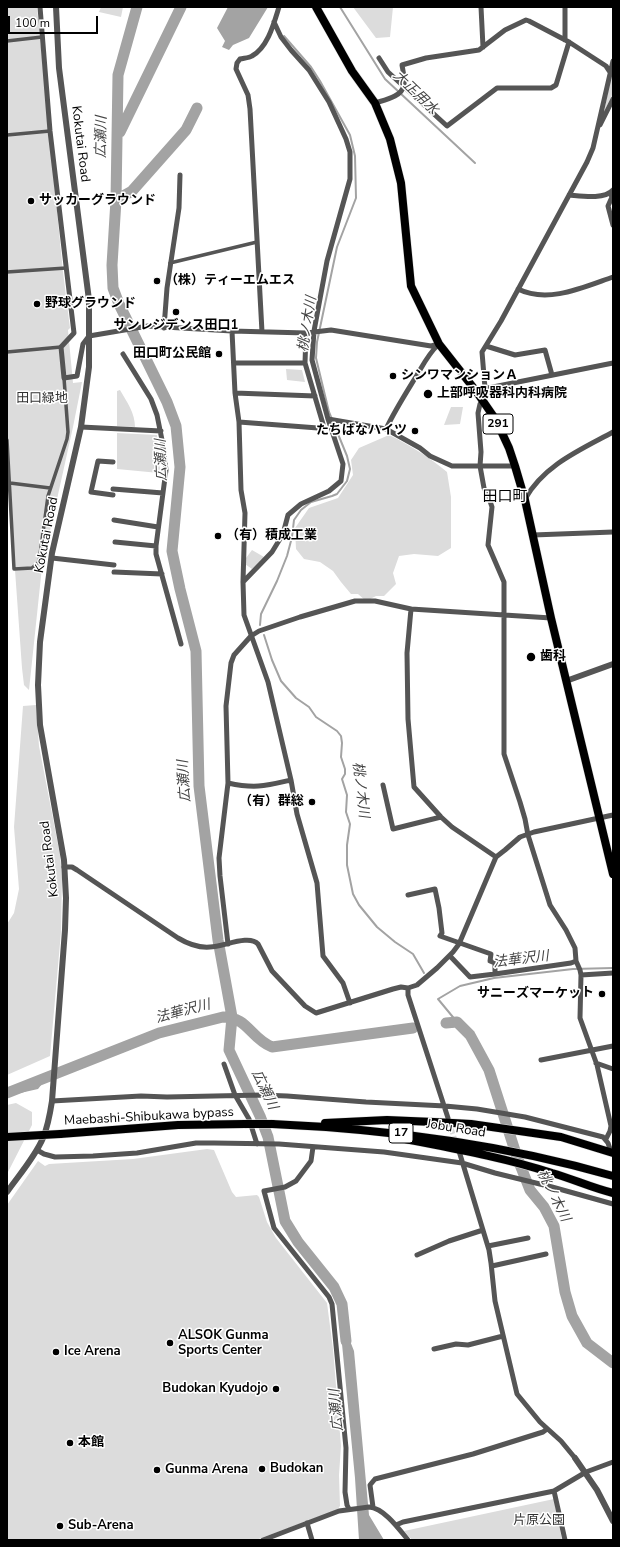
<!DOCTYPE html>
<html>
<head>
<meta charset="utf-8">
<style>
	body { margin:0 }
	#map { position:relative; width:620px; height:1547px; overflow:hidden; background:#fff; font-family:"Nunito Sans",sans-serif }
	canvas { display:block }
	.frame { position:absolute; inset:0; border:8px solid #000; pointer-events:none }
	.scale { position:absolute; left:8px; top:16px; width:90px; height:18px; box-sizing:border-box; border:2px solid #000; border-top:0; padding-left:5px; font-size:12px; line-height:14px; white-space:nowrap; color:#000; -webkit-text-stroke:3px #fff; paint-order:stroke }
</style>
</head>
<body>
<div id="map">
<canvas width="620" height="1547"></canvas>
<div class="frame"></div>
<div class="scale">100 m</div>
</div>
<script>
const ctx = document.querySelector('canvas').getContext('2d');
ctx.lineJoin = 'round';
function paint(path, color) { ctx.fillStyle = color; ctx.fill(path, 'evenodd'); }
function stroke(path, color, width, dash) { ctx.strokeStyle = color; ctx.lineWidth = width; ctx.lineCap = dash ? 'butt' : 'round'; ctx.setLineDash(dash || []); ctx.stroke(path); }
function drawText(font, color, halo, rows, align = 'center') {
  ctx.font = font + ' "Nunito Sans","Noto Sans JP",sans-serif'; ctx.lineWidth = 3; ctx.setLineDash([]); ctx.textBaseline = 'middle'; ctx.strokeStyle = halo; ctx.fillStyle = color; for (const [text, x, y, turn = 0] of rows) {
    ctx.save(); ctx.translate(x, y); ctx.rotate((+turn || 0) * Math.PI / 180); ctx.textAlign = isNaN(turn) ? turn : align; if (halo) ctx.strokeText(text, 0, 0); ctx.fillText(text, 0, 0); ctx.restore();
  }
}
paint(new Path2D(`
	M 7,7 L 37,7 L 63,272 L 70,328 L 68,330 L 73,383 L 82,382 L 73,427 L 42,567 L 29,690 L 24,685 L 22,668 L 7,458 Z
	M 101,7 L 123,7 L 121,17 L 99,12 Z
	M 353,7 L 393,7 L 390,37 L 376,38 Z
	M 613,68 L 613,93 L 604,112 L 612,72 Z
	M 286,369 L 302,370 L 305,382 L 287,380 Z
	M 120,390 C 127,402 135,413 135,427 L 117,426 L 117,391 Z
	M 451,407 L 463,407 L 460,424 L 444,425 Z
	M 117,433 L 157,435 L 160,469 L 159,473 L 117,469 Z
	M 389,435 C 410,445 429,457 447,472 L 451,497 L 451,548 L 438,556 L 414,554 L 399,556 L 393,573 L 396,584 L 384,596 L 376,596 L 366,601 L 358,594 L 351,594 L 341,582 L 333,571 L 320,562 L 304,559 L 296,549 L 295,528 L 309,508 L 338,498 L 353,475 L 351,460 L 359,448 Z
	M 252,550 L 264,557 L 252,569 L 245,564 L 246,558 Z
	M 36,705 L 39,746 L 60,855 L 62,878 L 61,932 L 50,1056 L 7,1075 L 7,924 L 14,913 L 19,889 L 14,827 L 23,706 Z
	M 16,1103 L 32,1112 L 32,1125 L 7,1174 L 7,1105 Z
	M 207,1149 L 214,1150 L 232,1192 L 236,1197 L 257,1195 L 259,1197 L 267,1222 L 276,1238 L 327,1303 L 333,1349 L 341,1446 L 339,1475 L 340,1506 L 337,1510 L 256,1540 L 7,1540 L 7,1205 L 38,1161 L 45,1166 L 49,1164 L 133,1159 Z
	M 554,1499 L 562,1540 L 412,1540 L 404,1531 Z`), '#dcdcdc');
paint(new Path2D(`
	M 228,7 L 268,7 L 249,38 L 233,45 L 229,50 L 222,47 L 225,41 L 217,28 Z
	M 35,1081 L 42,1084 L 38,1089 L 7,1096 L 7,1088 Z
	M 339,1313 L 354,1351 L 369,1515 L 384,1540 L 359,1540 L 355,1478 Z`), '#a3a3a3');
stroke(new Path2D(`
	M 340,7 L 385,79 L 475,163
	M 260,625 L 261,614 L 277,581 L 287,556 L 292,537 L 294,520 L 301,510 L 311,502 L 332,496 L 337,494 L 347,481 L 350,469 L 347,456 L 329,412 L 316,358 L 317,342 L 337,247 L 356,198 L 355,156 L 350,135 L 320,81 L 311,67 L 284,36
	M 264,635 L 272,660 L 281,681 L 296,698 L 309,707 L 316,717 L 337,731 L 341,736 L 342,743 L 341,757 L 345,769 L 345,774 L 342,779 L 347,795 L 346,812 L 350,824 L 347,845 L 347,865 L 353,894 L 359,905 L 377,927 L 395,942 L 413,954 L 424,973
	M 457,1022 L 438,999 L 460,986 L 494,978 L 573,969 L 613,968`), '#a3a3a3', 2);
stroke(new Path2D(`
	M 137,7 L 118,75 L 116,200 L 112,265 L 113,288 L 119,304 L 167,402 L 176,426 L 180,467 L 172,551 L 180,589 L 196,651 L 199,786 L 218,940 L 232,1017 L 229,1050 L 260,1116 L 268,1137 L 285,1221 L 298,1242 L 334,1287 L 342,1304 L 346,1341
	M 120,132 L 181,7
	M 116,200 L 132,191 L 186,130 L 197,108
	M 446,1023 L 457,1022 L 470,1035 L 489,1070 L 517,1157 L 530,1190 L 544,1207 L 554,1226 L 565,1292 L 572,1316 L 587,1343 L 613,1363
	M 7,1093 L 159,1033 L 223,1017 C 248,1017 250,1038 272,1047 L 413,1028`), '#a3a3a3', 11);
stroke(new Path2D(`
	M 449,1122 L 456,1143`), '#d9d9d9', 5, [5, 2.5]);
const trunk = new Path2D(`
	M 316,7 L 352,71 L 375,103 L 390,139 L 401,183 L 411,286 L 439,344 L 476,391 L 496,420 L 509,448 L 515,466 L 525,500 L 551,618 L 613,874
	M 325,1123 L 387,1120 L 434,1122 L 471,1124 L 561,1137 L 613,1153
	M 272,1124 C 388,1129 502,1144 613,1176
	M 60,1134 L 178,1125 L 245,1124
	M 400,1138 C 451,1148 503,1157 552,1173 C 573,1179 592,1188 613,1193`);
stroke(trunk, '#dbdbdb', 9);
stroke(new Path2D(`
	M 7,41 L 42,37
	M 7,135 L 50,131
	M 170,263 L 257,242
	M 7,272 L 66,268
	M 7,352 L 61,347
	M 7,440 L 14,569 L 32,568 L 39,562 L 48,496 L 67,439 L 68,432 L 64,378
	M 10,483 L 50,488`), '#555', 3.5);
stroke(new Path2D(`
	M 40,7 L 50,131 L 74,333 L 61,347 L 64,378 L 77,376 L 83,344 L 89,336 L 148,326 L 232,331 L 306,333 L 331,330 L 431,346 L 439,344
	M 481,7 L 483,47
	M 565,40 L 565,7
	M 379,58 L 388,72 L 447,126 L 497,88 L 551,88 L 556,85 L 569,42
	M 375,103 C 384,100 402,97 404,85 C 405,79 403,71 402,65 L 426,58 L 479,50 L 505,30 L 526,20 L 529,21 L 569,42 L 606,66 L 610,72
	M 600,125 L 613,99
	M 610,193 L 612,197 L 608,206 L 613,225
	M 569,195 C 581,196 604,200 613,190
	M 518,289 C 548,304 584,287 613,277
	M 164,328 L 167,288 L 179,208 L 180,175
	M 232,331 L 235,393 L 239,422 L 241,490 L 245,513 L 243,582 L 244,615 L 268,682 L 291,780 L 297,814 L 317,883 L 323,956 L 343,983 L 350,1003
	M 262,332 L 250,109 L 248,95 L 236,69 L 237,63 L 240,59 C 244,58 249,58 252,56 C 268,47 274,23 279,7
	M 486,346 L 515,355 L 545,350 L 552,375
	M 123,354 L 151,399 L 157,415 L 162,440 L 166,470 L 156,546 L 156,554 L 181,644
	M 234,363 L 305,363
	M 485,388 L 482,352 L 501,321 L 587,162 L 593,148 L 613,61
	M 483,389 L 613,363
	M 235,393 L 315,396
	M 483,400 L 480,404 L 478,413 L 481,452 L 480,466 L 484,488 L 489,498 L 492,507 L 488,545 L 504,582 L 504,754 L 520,802 L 525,819 L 528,835 L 550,905 L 566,930 L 575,948 L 576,961 L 580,970 L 581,975 L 580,1018 L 597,1065 L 611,1126 L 610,1131 L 606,1139
	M 328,419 L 386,429 L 420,448 L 430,456 L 452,466 L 515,466
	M 239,422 L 318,428 L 323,424 L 305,363 L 306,333
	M 81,427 L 161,431
	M 386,429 C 395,410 406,393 417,375 C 423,365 429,353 438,345
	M 113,462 L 98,461 L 91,492 L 113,495
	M 113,489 L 163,493
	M 525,499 C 544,465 580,450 613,432
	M 114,520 L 158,527
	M 533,535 L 613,532
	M 115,542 L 156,546
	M 52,558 L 114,565
	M 114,572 L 162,574
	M 243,582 L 272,552 L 283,534 L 288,515 L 301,504 L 329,491 L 341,481 L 343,464 L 328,419 L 312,360 L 314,331 L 327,261 L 350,179 L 350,152 L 346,139 L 329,102 L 309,70 L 291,50 L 281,37 L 274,22
	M 228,783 C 255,789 265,786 291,780
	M 383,785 L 393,829 L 441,817
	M 496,857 L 452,827 L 441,817 L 414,787 L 408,719 L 407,653 L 411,609 L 551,618
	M 64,867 L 72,867 L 77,870 L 178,938 C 188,944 198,948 210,947 C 223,947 249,934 258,944 L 272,971 L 305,1006 L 316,1013 L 393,989 L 401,987 L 408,988 L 417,985 L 437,968 L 453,952 L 459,944 L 496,857 L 505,850 L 520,837 L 534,832 L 613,815
	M 408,895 L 435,889 L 439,908 L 442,933 L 440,936 L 491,954 L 490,961 L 495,963 L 495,974 L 571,963 L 576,961
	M 228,944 L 220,876 L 219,858 L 228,783 L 226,706 L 231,663 L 234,655 L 251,636 L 259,631 L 300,617 L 355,601 L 375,601 L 411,609
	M 450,956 L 470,977 L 495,974
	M 581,975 L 613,973
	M 408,988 L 408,995 L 448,1118
	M 541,1060 L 613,1046
	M 596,1063 L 613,1069
	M 224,1064 L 235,1095 L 249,1119 L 257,1144
	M 52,1101 L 141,1096 L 167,1097 L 262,1095 L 287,1096 L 366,1102 L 445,1106 L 477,1109 L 525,1117 L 603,1137 L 608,1143 L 611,1152
	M 313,1147 L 311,1161 L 296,1181 L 285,1187 L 264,1191 L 274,1228 L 329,1297 L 332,1304 L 346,1448 L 345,1492 L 347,1505 L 349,1509
	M 37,1150 L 44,1154 L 55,1157 L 93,1156 L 137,1153 L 196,1143 L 214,1143 L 279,1144 L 384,1152 L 462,1163 L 495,1173 L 552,1187 L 613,1204
	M 459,1151 L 489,1250 L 491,1263 L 495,1301 L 517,1394 L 540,1422 L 561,1441 L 575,1458
	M 488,1246 L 528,1238
	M 417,1255 L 449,1241 L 483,1230
	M 492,1266 L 546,1254
	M 434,1349 L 456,1344 L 468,1345 L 503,1336
	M 554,1491 L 565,1540
	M 373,1507 L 370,1485 L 375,1479 L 473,1454 L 543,1432 L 547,1429
	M 307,1523 L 312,1540
	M 396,1525 L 403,1522 L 554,1491 L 586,1472 L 613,1462
	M 263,1540 L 339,1511 L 369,1507 C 384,1508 399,1529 408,1540`), '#555', 5);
stroke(new Path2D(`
	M 566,681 L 613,664
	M 7,1192 C 19,1175 35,1157 43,1138 C 48,1126 50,1114 52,1101 L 65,930 L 66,898 L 64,860 L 40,725 L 38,685 L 40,642 L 52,553 L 81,427 L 89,367 L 89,300 L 59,68 L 56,7
	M 575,1458 L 597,1490 L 613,1521`), '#555', 6);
stroke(trunk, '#000', 8);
const trunkBridge = new Path2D(`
	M 245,1124 L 272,1124
	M 7,1137 L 60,1134`);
stroke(trunkBridge, '#dbdbdb', 9, []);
stroke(trunkBridge, '#000', 8);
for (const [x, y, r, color] of [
	[31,201,4,"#000"],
	[157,281,4,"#000"],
	[37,304,4,"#000"],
	[176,312,4,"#000"],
	[219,354,4,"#000"],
	[393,376,4,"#000"],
	[428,394,5,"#000"],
	[415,431,4,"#000"],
	[218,536,4,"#000"],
	[531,657,5,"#000"],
	[312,802,4,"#000"],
	[602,994,4,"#000"],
	[170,1343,4,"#000"],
	[56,1352,4,"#000"],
	[276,1389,4,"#000"],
	[70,1443,4,"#000"],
	[262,1469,4,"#000"],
	[157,1470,4,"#000"],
	[60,1526,4,"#000"]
]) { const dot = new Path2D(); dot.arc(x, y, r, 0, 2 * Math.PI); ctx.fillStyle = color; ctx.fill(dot); stroke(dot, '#fff', 1.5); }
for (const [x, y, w] of [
	[498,424,30],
	[401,1133,24]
]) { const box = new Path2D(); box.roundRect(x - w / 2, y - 10, w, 20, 3); ctx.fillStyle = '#fff'; ctx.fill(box); stroke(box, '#000', 1); }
drawText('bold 12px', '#000', null, [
	["291",498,424],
	["17",401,1133]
]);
drawText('13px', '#000', '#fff', [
	["Kokutai Road",80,144,83],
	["Kokutai Road",47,535,-79],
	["Kokutai Road",50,859,-97],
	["Maebashi-Shibukawa bypass",149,1117,-3],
	["Jobu Road",456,1129,9]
]);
drawText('bold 13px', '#000', '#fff', [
	["サッカーグラウンド",39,201],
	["（株）ティーエムエス",165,281],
	["野球グラウンド",45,304],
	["サンレジデンス田口1",176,326,"center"],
	["田口町公民館",211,354,"right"],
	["シンワマンションＡ",401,376],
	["上部呼吸器科内科病院",437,394],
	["たちばなハイツ",407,431,"right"],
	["（有）積成工業",226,536],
	["歯科",540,657],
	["（有）群総",304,802,"right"],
	["サニーズマーケット",594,994,"right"],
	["ALSOK Gunma",178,1336],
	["Sports Center",178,1351],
	["Ice Arena",64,1352],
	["Budokan Kyudojo",268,1389,"right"],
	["本館",78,1443],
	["Budokan",270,1469],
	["Gunma Arena",165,1470],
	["Sub-Arena",68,1526]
], 'left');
drawText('13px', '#333', '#fff', [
	["田口緑地",42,399],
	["片原公園",539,1521]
]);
drawText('italic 14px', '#444', '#fff', [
	["大正用水",415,93,44],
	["広瀬川",102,137,-89],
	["桃ノ木川",308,324,-81],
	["広瀬川",162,460,-92],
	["広瀬川",185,781,-94],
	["桃ノ木川",360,790,83],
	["法華沢川",521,960,-7],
	["法華沢川",183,1012,-15],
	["広瀬川",264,1090,65],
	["桃ノ木川",553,1196,63],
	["広瀬川",337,1410,-95]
]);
drawText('15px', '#000', '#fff', [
	["田口町",505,497]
]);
</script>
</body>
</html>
